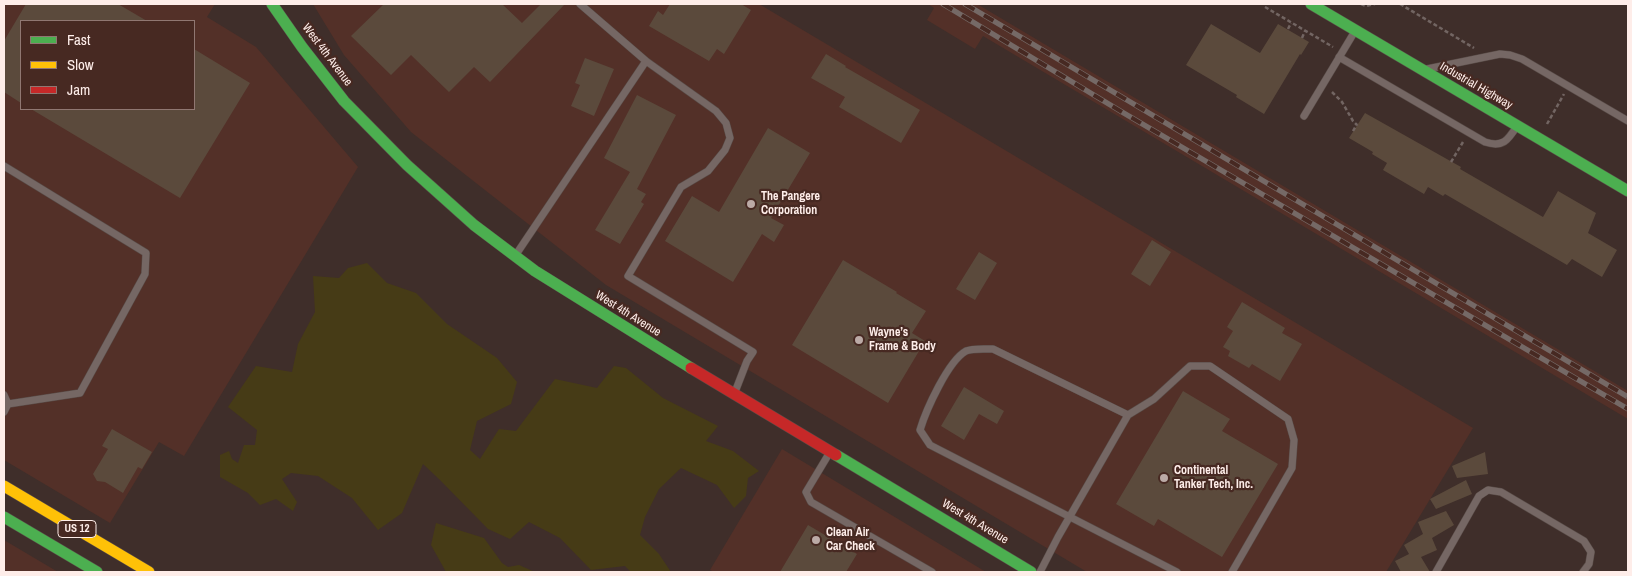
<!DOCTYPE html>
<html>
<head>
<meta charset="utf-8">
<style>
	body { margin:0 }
	#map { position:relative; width:1632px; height:576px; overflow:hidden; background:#3f2e2a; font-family:"Archivo Narrow",sans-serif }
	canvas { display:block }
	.frame { position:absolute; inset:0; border:5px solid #feede9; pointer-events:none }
	.legend { position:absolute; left:20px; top:20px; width:175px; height:90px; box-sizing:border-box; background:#472922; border:1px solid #907772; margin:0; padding:6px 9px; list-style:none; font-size:15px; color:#feede9 }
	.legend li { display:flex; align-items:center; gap:10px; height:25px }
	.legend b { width:25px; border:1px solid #907772 }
</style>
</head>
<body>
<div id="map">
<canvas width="1632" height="576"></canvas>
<div class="frame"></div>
<ul class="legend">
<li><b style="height:6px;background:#4caf50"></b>Fast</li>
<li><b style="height:6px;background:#ffc107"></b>Slow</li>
<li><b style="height:6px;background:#c62828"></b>Jam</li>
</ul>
</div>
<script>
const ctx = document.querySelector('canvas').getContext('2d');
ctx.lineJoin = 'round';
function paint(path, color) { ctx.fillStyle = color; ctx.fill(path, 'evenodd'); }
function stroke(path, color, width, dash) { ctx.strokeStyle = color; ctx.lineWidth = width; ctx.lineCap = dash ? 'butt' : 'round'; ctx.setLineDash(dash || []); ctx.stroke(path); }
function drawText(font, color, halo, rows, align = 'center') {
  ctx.font = font + ' "Archivo Narrow",sans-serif'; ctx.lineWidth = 4.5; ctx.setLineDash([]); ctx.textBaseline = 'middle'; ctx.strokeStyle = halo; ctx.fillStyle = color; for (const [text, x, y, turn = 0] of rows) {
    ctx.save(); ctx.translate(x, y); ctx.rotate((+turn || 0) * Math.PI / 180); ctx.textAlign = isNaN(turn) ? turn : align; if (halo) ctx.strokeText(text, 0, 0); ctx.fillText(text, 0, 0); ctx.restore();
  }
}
paint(new Path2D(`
	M 4,4 L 215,4 L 207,17 L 256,47 L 358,167 L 184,456 L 159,442 L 110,523 L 4,460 ZM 21,21 L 194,21 L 194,109 L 21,109 Z
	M 313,4 L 759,4 L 1473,428 L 1386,572 L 1087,572 L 606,285 L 411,132 L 344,55 Z
	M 928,4 L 977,4 L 1628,391 L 1628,419 L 983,36 L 975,49 L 927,20 L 934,8 Z
	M 782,449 L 986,572 L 714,572 L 710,570 Z
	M 4,540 L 58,572 L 4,572 Z`), '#533028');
paint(new Path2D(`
	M 367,263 L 387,283 L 416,293 L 447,324 L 497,358 L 517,382 L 511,404 L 477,421 L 470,450 L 480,459 L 499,429 L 516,431 L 555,379 L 597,388 L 614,366 L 626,368 L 663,398 L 718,426 L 706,441 L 733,451 L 759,471 L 748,478 L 746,496 L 734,508 L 717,485 L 681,468 L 659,489 L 645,517 L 640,535 L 659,554 L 671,572 L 631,572 L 625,566 L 591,570 L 560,538 L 529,522 L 510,539 L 488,529 L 440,480 L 423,464 L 402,513 L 378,530 L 352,498 L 318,476 L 291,473 L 282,479 L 297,502 L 293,511 L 276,499 L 260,505 L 248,493 L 220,477 L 220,455 L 229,451 L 232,459 L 238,463 L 244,445 L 255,445 L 257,430 L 228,407 L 256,366 L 292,372 L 298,344 L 315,312 L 313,276 L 339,278 L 348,268 Z
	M 436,523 L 484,538 L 502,563 L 508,567 L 519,565 L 535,572 L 446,572 L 431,545 Z`), '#463b16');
paint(new Path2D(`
	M 26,4 L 118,4 L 147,21 L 21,21 L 21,103 L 4,92 L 4,41 Z
	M 384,4 L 502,4 L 522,23 L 541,4 L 565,4 L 490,82 L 474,67 L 449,92 L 411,55 L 391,75 L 351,36 Z
	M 670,4 L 741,4 L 751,10 L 724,54 L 717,49 L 709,61 L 649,26 L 658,11 L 663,15 Z
	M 1211,24 L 1260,53 L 1278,24 L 1309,42 L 1301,55 L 1300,54 L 1264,114 L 1236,97 L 1237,95 L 1186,65 Z
	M 194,49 L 250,83 L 180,198 L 31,109 L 194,109 Z
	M 826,54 L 846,66 L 845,67 L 920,110 L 901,143 L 839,107 L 845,97 L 811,78 Z
	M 585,58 L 614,69 L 594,116 L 571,106 L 580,85 L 575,83 Z
	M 637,95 L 676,115 L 637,189 L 646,194 L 641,202 L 644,204 L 620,244 L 595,230 L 630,172 L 604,158 Z
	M 1365,113 L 1461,167 L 1460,169 L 1543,217 L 1558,191 L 1596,213 L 1588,233 L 1617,250 L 1602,277 L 1572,259 L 1567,265 L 1445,194 L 1443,196 L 1428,187 L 1424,194 L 1383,170 L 1387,163 L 1372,154 L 1373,152 L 1349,138 Z
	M 768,128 L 810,153 L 771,218 L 784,225 L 774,242 L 762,234 L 733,282 L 665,241 L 692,196 L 719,212 Z
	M 1152,240 L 1171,252 L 1150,286 L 1131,274 Z
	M 979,252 L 997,263 L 975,300 L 956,289 Z
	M 843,260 L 897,292 L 896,293 L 926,311 L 912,333 L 925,341 L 888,403 L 792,345 Z
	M 1242,302 L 1285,328 L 1282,333 L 1302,344 L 1280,381 L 1252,364 L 1249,368 L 1228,356 L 1230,351 L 1223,347 L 1233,331 L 1227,327 Z
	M 964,387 L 1004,411 L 997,424 L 979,414 L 964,440 L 941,426 Z
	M 1183,391 L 1230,419 L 1222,431 L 1278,464 L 1222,557 L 1158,519 L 1154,526 L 1116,504 Z
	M 112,429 L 152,452 L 142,469 L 138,467 L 123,493 L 105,482 L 97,481 L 93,474 L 108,449 L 102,446 Z
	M 1485,452 L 1488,474 L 1457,478 L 1452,466 Z
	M 1466,480 L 1472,494 L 1436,509 L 1430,499 Z
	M 1446,511 L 1454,525 L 1432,538 L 1437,550 L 1421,557 L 1430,572 L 1401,572 L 1395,561 L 1409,554 L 1404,545 L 1423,534 L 1418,522 Z
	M 808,525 L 857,554 L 846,572 L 780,572 Z`), '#5b4a3c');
const lane = new Path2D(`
	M 580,4 L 646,61
	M 1339,57 L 1485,142 C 1503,148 1508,140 1517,126
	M 1427,69 L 1500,54 L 1510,55 L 1522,59 L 1628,121
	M 1304,116 L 1355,31
	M 4,166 L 146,253 L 145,274 L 80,393 L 8,404
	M 515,256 L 646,61 L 716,111 L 726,123 L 730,138 L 725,150 L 708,171 L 681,187 L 628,276 L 753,352 L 747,361 L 735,392
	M 4,395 L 8,404 L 4,412
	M 1128,415 L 993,349 C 985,349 972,348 966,351 C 948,361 926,410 920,430 L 930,445 L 1177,572
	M 830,452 L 806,492 L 811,502 L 932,572
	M 1040,572 L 1058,537 L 1128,415 L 1154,399 L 1190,366 L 1210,366 L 1288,419 L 1294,440 L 1292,468 L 1232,572
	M 1436,572 L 1479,496 L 1488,490 L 1501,492 L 1584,541 L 1591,552 L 1589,564 L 1583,572`);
const fast = new Path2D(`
	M 272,4 L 302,47 L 344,101 L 407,165 L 474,225 L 535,271 L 691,368
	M 1311,4 L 1628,191
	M 836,455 L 1031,572
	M 4,517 L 97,572`);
const slow = new Path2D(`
	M 4,486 L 149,572`);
const jam = new Path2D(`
	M 691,368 L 836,455`);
stroke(lane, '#584b47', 8);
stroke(fast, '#584b47', 12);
stroke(slow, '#584b47', 12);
stroke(jam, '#584b47', 12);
stroke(new Path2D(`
	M 1361,4 L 1366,6 L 1375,4
	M 1400,4 L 1474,48
	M 1265,7 L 1333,47
	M 1288,29 L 1291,23
	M 1302,38 L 1305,31
	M 1332,92 L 1342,102 L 1353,121 L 1357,125
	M 1547,124 L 1564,94
	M 1353,131 L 1357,124
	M 1451,162 L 1463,142`), '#726562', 2.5, [4, 2.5]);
stroke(lane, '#756764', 7);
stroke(fast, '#4caf50', 11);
stroke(slow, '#ffc107', 11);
stroke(jam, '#c62828', 11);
const rail = new Path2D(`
	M 943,4 L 1122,112 L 1628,409
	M 965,4 L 1628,397`);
stroke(rail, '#756966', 5.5);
stroke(rail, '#472922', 4, [11]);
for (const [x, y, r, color] of [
	[751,204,5,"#bbaaa6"],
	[859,340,5,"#bbaaa6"],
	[1164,478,5,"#bbaaa6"],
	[816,540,5,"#bbaaa6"]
]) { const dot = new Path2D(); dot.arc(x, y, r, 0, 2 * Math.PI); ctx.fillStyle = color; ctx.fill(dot); stroke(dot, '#472922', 2); }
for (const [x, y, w] of [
	[77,529,38]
]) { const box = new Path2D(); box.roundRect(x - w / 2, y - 8.5, w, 17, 4); ctx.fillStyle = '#472922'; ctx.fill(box); stroke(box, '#feede9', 1); }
drawText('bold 11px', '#feede9', null, [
	["US 12",77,529]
]);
drawText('12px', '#feede9', '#472922', [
	["West 4th Avenue",327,55,53],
	["Industrial Highway",1476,86,30],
	["West 4th Avenue",628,314,32],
	["West 4th Avenue",975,522,31]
]);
drawText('bold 12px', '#feede9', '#472922', [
	["The Pangere",761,197],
	["Corporation",761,211],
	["Wayne’s",869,333],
	["Frame & Body",869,347],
	["Continental",1174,471],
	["Tanker Tech, Inc.",1174,485],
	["Clean Air",826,533],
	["Car Check",826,547]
], 'left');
</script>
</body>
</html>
